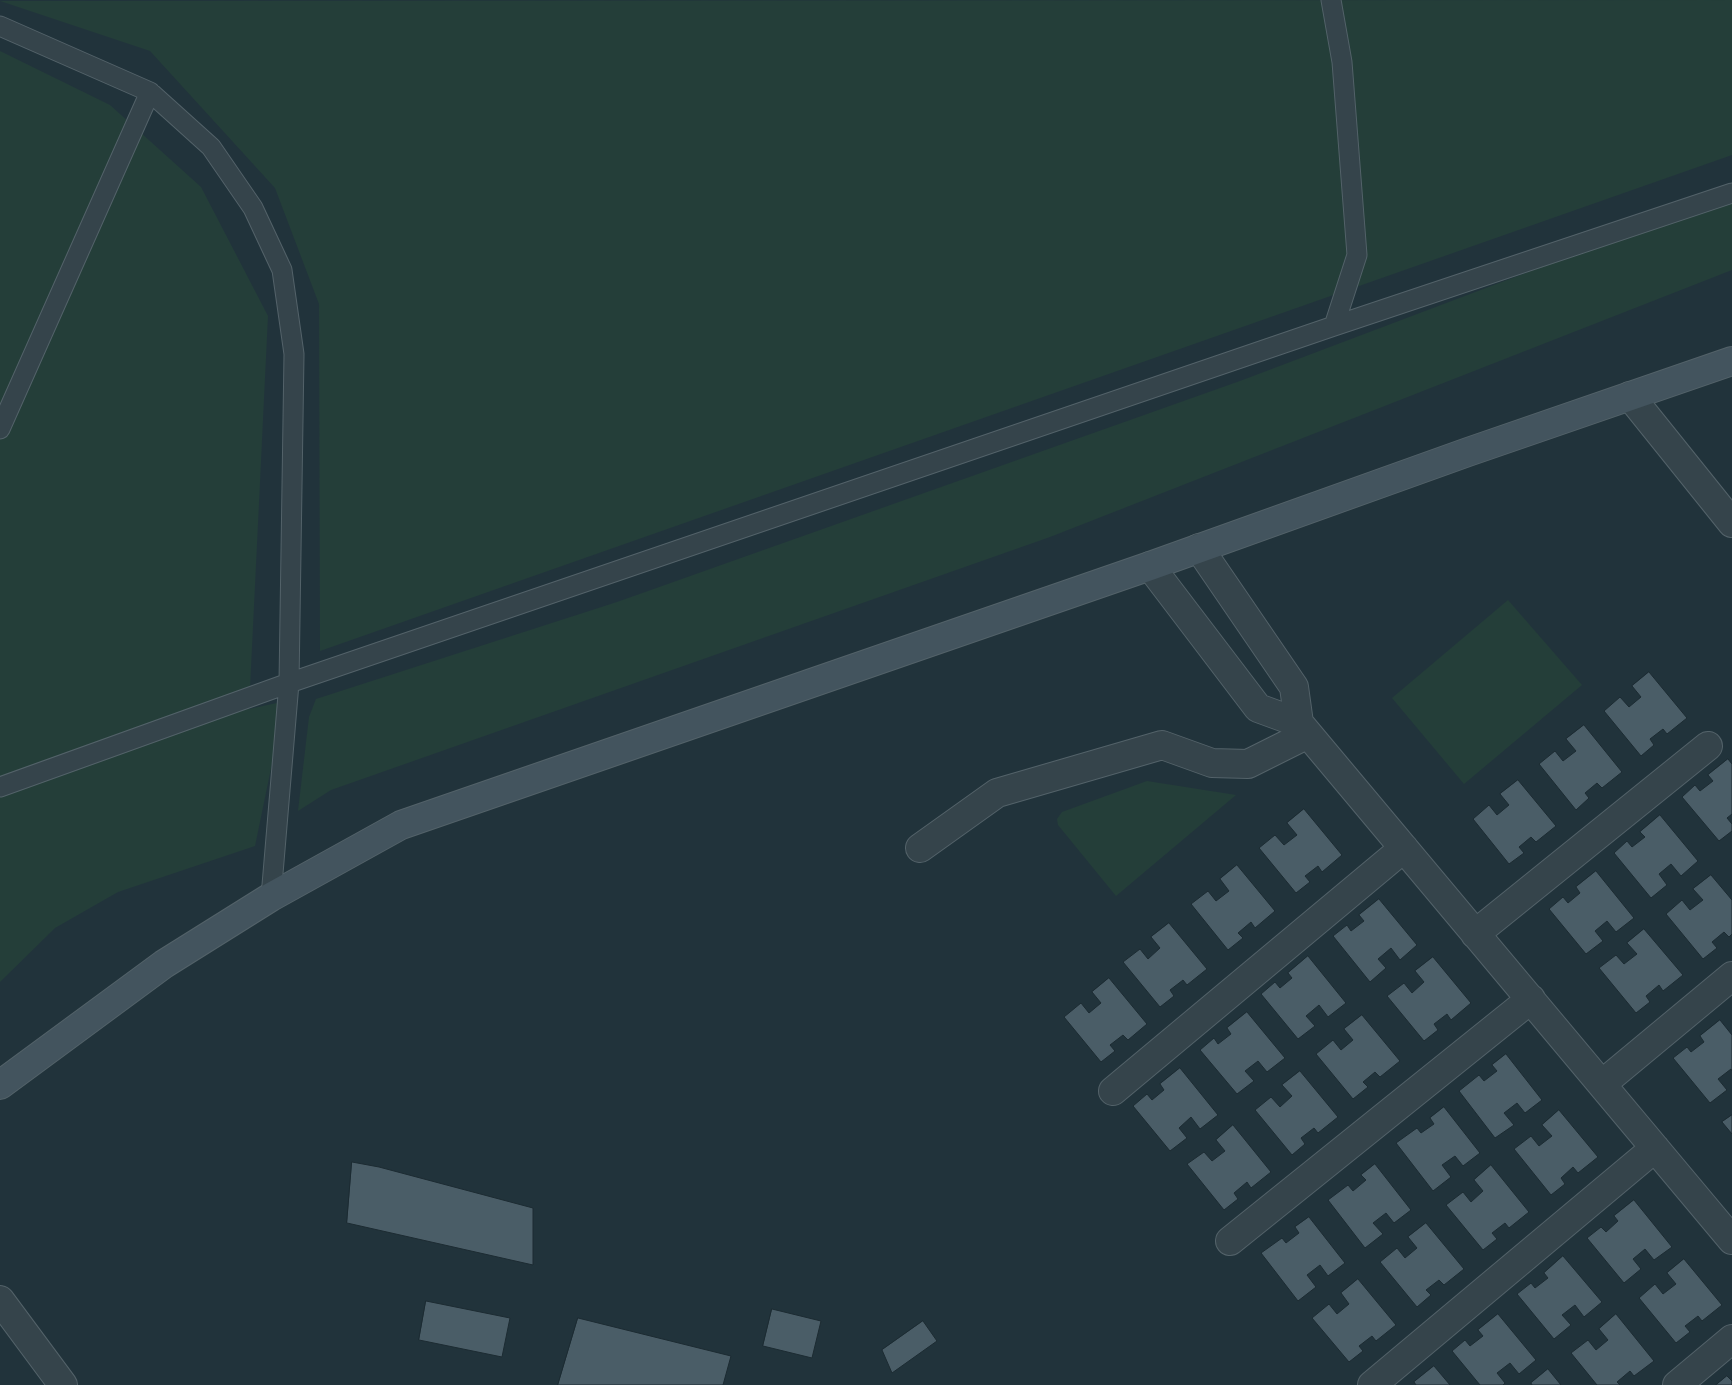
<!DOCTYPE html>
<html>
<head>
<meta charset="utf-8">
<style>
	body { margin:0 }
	canvas { display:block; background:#21333b }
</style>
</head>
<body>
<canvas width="1732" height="1385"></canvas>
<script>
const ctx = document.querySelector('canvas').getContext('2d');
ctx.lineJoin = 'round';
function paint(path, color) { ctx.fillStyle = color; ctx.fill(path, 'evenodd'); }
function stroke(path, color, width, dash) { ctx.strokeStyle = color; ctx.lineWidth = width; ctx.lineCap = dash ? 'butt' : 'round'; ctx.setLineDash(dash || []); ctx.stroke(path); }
paint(new Path2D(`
	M 1732,0 L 1732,155 L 320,651 L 319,304 L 275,188 L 150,51 L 0,1 Z
	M 0,51 L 110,105 L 201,187 L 268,316 L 249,709 L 277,703 L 283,710 L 255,846 L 118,892 L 55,928 L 0,982 Z
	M 1732,195 L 1732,270 L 1050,537 L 331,790 L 298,811 L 309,717 L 316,699 L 617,602 L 1240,381 Z
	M 1508,600 L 1582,685 L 1464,784 L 1392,698 Z
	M 1147,781 L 1236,795 L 1116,896 L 1058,825 L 1057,819 L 1062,812 Z`), '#243e39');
const building = new Path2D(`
	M 1649,672 L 1687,718 L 1667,734 L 1663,729 L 1650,739 L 1654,745 L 1641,756 L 1604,711 L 1620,697 L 1629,707 L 1641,697 L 1632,686 Z
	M 1584,725 L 1622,772 L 1602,788 L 1597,783 L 1585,793 L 1589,798 L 1576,810 L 1539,764 L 1555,751 L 1563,761 L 1576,751 L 1566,739 Z
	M 1728,759 L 1732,764 L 1732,814 L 1727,818 L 1732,824 L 1732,831 L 1719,841 L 1682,797 L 1695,785 L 1700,791 L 1713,781 L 1708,775 Z
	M 1518,780 L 1556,826 L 1536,842 L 1531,837 L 1519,847 L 1524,853 L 1509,864 L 1473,819 L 1489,805 L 1497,815 L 1509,805 L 1500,794 Z
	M 1304,809 L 1342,855 L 1322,872 L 1318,866 L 1305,876 L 1310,882 L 1296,893 L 1259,848 L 1275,835 L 1284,845 L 1297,835 L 1287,823 Z
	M 1660,815 L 1698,861 L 1681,876 L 1671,864 L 1659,874 L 1667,885 L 1651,898 L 1614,853 L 1627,841 L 1632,847 L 1645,837 L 1640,832 Z
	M 1237,865 L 1275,911 L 1255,928 L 1251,922 L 1238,933 L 1243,938 L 1228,950 L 1191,904 L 1208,891 L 1216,901 L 1229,891 L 1220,879 Z
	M 1596,871 L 1634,918 L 1616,932 L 1607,921 L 1595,931 L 1603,941 L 1586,954 L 1549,909 L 1563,897 L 1568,903 L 1580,893 L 1576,887 Z
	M 1711,875 L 1732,900 L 1732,934 L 1729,937 L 1724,932 L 1712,942 L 1717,948 L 1703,959 L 1666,914 L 1682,900 L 1690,910 L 1703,900 L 1693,889 Z
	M 1379,899 L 1417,945 L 1400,960 L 1391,948 L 1378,959 L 1386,968 L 1370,982 L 1333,936 L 1347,925 L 1351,931 L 1364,921 L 1359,915 Z
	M 1169,923 L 1207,969 L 1187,985 L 1183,980 L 1170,990 L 1174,996 L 1160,1007 L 1123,962 L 1140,949 L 1148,959 L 1160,948 L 1151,937 Z
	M 1644,929 L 1683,975 L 1663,991 L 1659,985 L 1646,996 L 1650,1002 L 1636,1013 L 1599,968 L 1616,955 L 1624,964 L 1637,954 L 1627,943 Z
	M 1308,956 L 1346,1003 L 1328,1017 L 1319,1005 L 1306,1016 L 1315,1026 L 1298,1039 L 1261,994 L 1275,982 L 1280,988 L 1292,978 L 1288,973 Z
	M 1433,957 L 1471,1003 L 1451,1020 L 1447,1014 L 1434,1024 L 1438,1030 L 1424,1041 L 1387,996 L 1404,983 L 1412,993 L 1424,982 L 1415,971 Z
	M 1109,978 L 1147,1024 L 1128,1040 L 1123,1035 L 1110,1045 L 1115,1051 L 1101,1062 L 1064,1017 L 1081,1003 L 1089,1013 L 1101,1003 L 1092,992 Z
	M 1247,1012 L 1285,1058 L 1267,1072 L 1258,1061 L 1245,1071 L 1254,1081 L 1237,1094 L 1200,1050 L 1214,1038 L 1218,1044 L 1231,1034 L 1227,1028 Z
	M 1362,1015 L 1400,1061 L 1380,1077 L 1375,1072 L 1363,1082 L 1368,1087 L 1353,1099 L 1316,1054 L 1333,1040 L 1341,1050 L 1353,1040 L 1344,1029 Z
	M 1720,1020 L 1732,1035 L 1732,1071 L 1731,1069 L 1718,1079 L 1727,1090 L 1710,1103 L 1673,1058 L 1687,1047 L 1691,1052 L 1704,1042 L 1700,1036 Z
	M 1506,1054 L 1542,1100 L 1525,1113 L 1517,1103 L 1504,1113 L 1514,1125 L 1495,1138 L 1459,1091 L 1479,1075 L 1484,1081 L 1497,1071 L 1492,1065 Z
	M 1180,1068 L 1218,1115 L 1200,1129 L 1191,1117 L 1179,1128 L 1187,1138 L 1170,1151 L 1133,1106 L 1147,1094 L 1152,1100 L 1164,1090 L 1160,1084 Z
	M 1300,1071 L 1338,1117 L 1318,1133 L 1314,1128 L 1301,1138 L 1305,1144 L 1292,1155 L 1255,1110 L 1271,1097 L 1280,1107 L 1292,1096 L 1282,1085 Z
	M 1444,1107 L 1480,1153 L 1463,1166 L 1455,1156 L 1442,1165 L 1451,1177 L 1433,1191 L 1396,1143 L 1417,1128 L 1421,1133 L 1434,1124 L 1430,1118 Z
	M 1559,1110 L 1598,1157 L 1578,1173 L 1573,1167 L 1561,1178 L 1565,1184 L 1551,1195 L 1514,1149 L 1531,1136 L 1539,1146 L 1552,1136 L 1542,1125 Z
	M 1732,1115 L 1732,1134 L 1722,1122 Z
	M 1233,1125 L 1271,1172 L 1251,1188 L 1247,1182 L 1234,1193 L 1238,1199 L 1224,1210 L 1187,1164 L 1204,1152 L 1212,1161 L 1225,1151 L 1216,1140 Z
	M 352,1162 L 379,1167 L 533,1208 L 533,1265 L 347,1223 Z
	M 1375,1164 L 1411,1210 L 1394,1223 L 1386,1213 L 1373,1223 L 1383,1234 L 1365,1248 L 1328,1200 L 1348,1185 L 1353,1191 L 1366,1180 L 1361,1175 Z
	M 1491,1165 L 1529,1212 L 1509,1228 L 1505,1223 L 1492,1233 L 1497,1239 L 1483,1250 L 1446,1205 L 1463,1192 L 1471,1202 L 1483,1191 L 1474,1180 Z
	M 1634,1200 L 1672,1247 L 1654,1260 L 1645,1249 L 1633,1259 L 1641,1269 L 1624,1283 L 1587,1238 L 1601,1227 L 1606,1232 L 1618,1221 L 1614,1216 Z
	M 1309,1217 L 1345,1263 L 1328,1276 L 1320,1265 L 1307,1275 L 1316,1287 L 1298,1301 L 1261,1253 L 1282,1238 L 1286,1243 L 1299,1233 L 1295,1227 Z
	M 1426,1223 L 1464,1269 L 1444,1285 L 1439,1280 L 1426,1290 L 1431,1295 L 1417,1307 L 1380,1262 L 1397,1248 L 1405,1258 L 1417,1248 L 1408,1237 Z
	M 1563,1256 L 1602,1302 L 1584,1317 L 1575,1305 L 1562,1315 L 1571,1325 L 1554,1339 L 1517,1294 L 1531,1283 L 1535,1288 L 1548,1278 L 1544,1273 Z
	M 1684,1259 L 1722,1305 L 1702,1321 L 1698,1316 L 1685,1326 L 1690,1332 L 1676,1343 L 1639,1298 L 1655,1284 L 1663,1294 L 1676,1284 L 1667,1273 Z
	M 1358,1279 L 1396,1325 L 1376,1341 L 1372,1336 L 1359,1346 L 1363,1351 L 1349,1362 L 1312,1318 L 1329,1304 L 1337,1314 L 1349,1304 L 1341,1293 Z
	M 426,1301 L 510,1318 L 502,1357 L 419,1340 Z
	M 772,1309 L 821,1321 L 812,1358 L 763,1346 Z
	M 1498,1314 L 1536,1360 L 1519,1374 L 1510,1363 L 1497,1373 L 1505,1383 L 1503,1385 L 1480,1385 L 1452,1351 L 1465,1340 L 1470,1346 L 1483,1336 L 1478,1330 Z
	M 1616,1314 L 1654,1361 L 1634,1376 L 1630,1371 L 1617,1382 L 1620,1385 L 1597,1385 L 1571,1353 L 1588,1340 L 1596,1350 L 1608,1340 L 1599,1329 Z
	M 578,1318 L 731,1356 L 723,1385 L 558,1385 Z
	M 923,1321 L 937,1341 L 892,1373 L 882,1350 Z
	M 1434,1366 L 1450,1385 L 1416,1385 L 1414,1382 Z
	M 1548,1369 L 1561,1385 L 1532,1385 L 1531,1383 Z
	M 1727,1376 L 1732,1381 L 1732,1385 L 1716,1385 Z`);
paint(building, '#4a5d67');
stroke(building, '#1c2b32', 1);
const lane = new Path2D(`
	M 1331,0 L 1342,62 L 1357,255 L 1334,326
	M 0,26 L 150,92 L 211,147 L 253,208 L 282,270 L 294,354 L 289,683 L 271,897
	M 0,429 L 150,92
	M 0,787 L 289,683 L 1334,326 L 1732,193`);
const street = new Path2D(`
	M 1630,396 L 1732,523
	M 1199,548 L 1294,687 L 1299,723
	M 1150,566 L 1258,708 L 1299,723 L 1732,1240
	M 920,848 L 997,793 L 1162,745 L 1212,763 L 1248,764 L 1308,734
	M 1475,934 L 1708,746
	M 1602,1084 L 1732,976
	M 1113,1091 L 1404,848
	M 1230,1241 L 1531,999
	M 0,1300 L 63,1385
	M 1372,1385 L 1655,1148
	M 1677,1385 L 1732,1339`);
const secondary = new Path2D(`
	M 0,1085 L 164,964 L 271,897 L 401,825 L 1150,566 L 1468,452 L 1732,361`);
stroke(lane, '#536269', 21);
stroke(street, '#536269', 30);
stroke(secondary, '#536269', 30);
stroke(lane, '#35444b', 19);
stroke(street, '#35444b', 28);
stroke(secondary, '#43545e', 28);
</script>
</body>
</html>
